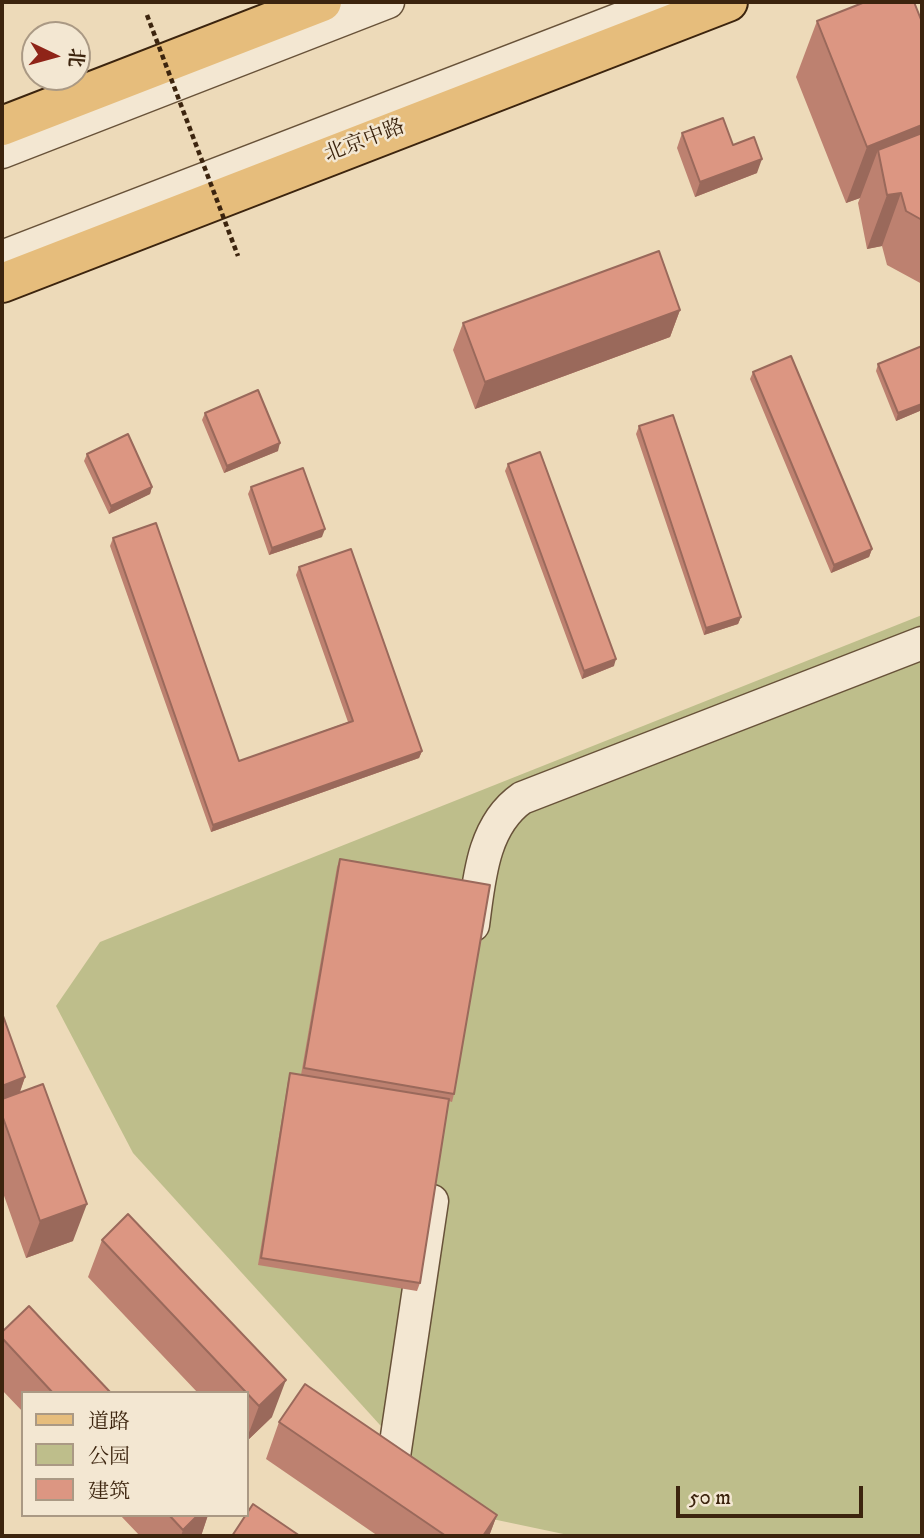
<!DOCTYPE html>
<html>
<head>
<meta charset="utf-8">
<style>
	body { margin:0 }
	#map { position:relative; width:924px; height:1538px; overflow:hidden; background:#eddab9; font-family:"IM FELL DW Pica","Noto Serif SC",serif }
	canvas { display:block }
	.frame { position:absolute; inset:0; border:4px solid #3c240e; pointer-events:none }
	.legend { position:absolute; left:21px; top:1391px; width:228px; height:126px; box-sizing:border-box; background:#f3e7d2; border:2px solid #aa9984; margin:0; padding:9px 12px; list-style:none; font-size:21px; color:#3c240e }
	.legend li { display:flex; align-items:center; gap:14px; height:35px }
	.legend b { width:35px; border:2px solid #aa9984 }
	.north { position:absolute; left:21px; top:21px; width:70px; height:70px; box-sizing:border-box; background:#f3e7d2; border:2px solid #aa9984; border-radius:50%; rotate:95deg; font-size:19px; font-weight:700; line-height:28px; text-align:center; color:#3c240e }
	.north::after { content:''; display:block; margin:auto; width:24px; height:32px; background:#8f2418; clip-path:polygon(50% 0,100% 100%,50% 72%,0 100%) }
	.scale { position:absolute; left:676px; top:1486px; width:187px; height:32px; box-sizing:border-box; border:4px solid #3c240e; border-top:0; padding-left:9px; font-size:21px; line-height:24px; white-space:nowrap; color:#3c240e; -webkit-text-stroke:5px #f3e7d2; paint-order:stroke }
</style>
</head>
<body>
<div id="map">
<canvas width="924" height="1538"></canvas>
<div class="frame"></div>
<ul class="legend">
<li><b style="height:9px;background:#e6bd7c"></b>道路</li>
<li><b style="height:19px;background:#bebe8b"></b>公园</li>
<li><b style="height:19px;background:#dc9682"></b>建筑</li>
</ul>
<div class="north">北</div>
<div class="scale">50 m</div>
</div>
<script>
const ctx = document.querySelector('canvas').getContext('2d');
ctx.lineJoin = 'round';
function paint(path, color) { ctx.fillStyle = color; ctx.fill(path, 'evenodd'); }
function stroke(path, color, width, dash) { ctx.strokeStyle = color; ctx.lineWidth = width; ctx.lineCap = dash ? 'butt' : 'round'; ctx.setLineDash(dash || []); ctx.stroke(path); }
function drawText(font, color, halo, rows, align = 'center') {
  ctx.font = font + ' "IM FELL DW Pica","Noto Serif SC",serif'; ctx.lineWidth = 5; ctx.setLineDash([]); ctx.textBaseline = 'middle'; ctx.strokeStyle = halo; ctx.fillStyle = color; for (const [text, x, y, turn = 0] of rows) {
    ctx.save(); ctx.translate(x, y); ctx.rotate((+turn || 0) * Math.PI / 180); ctx.textAlign = isNaN(turn) ? turn : align; if (halo) ctx.strokeText(text, 0, 0); ctx.fillText(text, 0, 0); ctx.restore();
  }
}
paint(new Path2D(`
	M 922,615 L 922,1536 L 573,1536 L 459,1512 L 133,1153 L 56,1006 L 100,942 Z`), '#bebe8b');
const minor = new Path2D(`
	M 2,152 L 388,2
	M 2,257 L 664,2
	M 473,925 C 479,881 482,826 522,798 L 922,643
	M 393,1463 L 432,1201`);
const major = new Path2D(`
	M 2,126 L 322,2
	M 2,283 L 728,2`);
stroke(minor, '#685239', 35);
stroke(major, '#3c240e', 42);
stroke(minor, '#f3e7d2', 32);
stroke(major, '#e6bd7c', 38);
stroke(new Path2D(`
	M 147,15 L 238,256`), '#3c240e', 4.5, [5, 3.5]);
paint(new Path2D(`
	M 817,21 L 922,22 L 922,284 L 887,265 L 882,246 L 867,249 L 858,203 L 860,198 L 846,203 L 796,77 Z
	M 682,133 L 733,145 L 757,173 L 695,197 L 677,148 Z
	M 680,310 L 670,337 L 475,409 L 453,350 L 463,323 Z
	M 922,346 L 922,410 L 896,421 L 876,371 L 878,364 Z
	M 753,372 L 872,549 L 869,557 L 831,573 L 750,379 Z
	M 205,413 L 278,451 L 224,473 L 202,420 Z
	M 639,426 L 741,617 L 738,624 L 704,635 L 636,434 Z
	M 87,454 L 152,487 L 150,494 L 109,514 L 84,461 Z
	M 508,464 L 614,666 L 582,679 L 505,471 Z
	M 251,487 L 322,537 L 269,555 L 248,494 Z
	M 113,538 L 239,761 L 348,722 L 296,575 L 299,567 L 422,751 L 419,758 L 211,832 L 110,546 Z
	M 340,859 L 454,1094 L 452,1102 L 449,1101 L 420,1283 L 417,1291 L 258,1265 L 288,1081 L 290,1073 L 301,1075 L 337,867 Z
	M 2,1013 L 25,1077 L 20,1092 L 73,1241 L 26,1258 L 2,1190 Z
	M 102,1240 L 272,1417 L 247,1441 L 247,1393 L 198,1393 L 88,1277 Z
	M 2,1332 L 111,1393 L 23,1393 L 23,1412 L 2,1390 Z
	M 279,1422 L 497,1515 L 489,1536 L 378,1536 L 266,1459 Z
	M 120,1515 L 208,1515 L 201,1536 L 140,1536 Z`), '#bd8170');
paint(new Path2D(`
	M 922,125 L 922,173 L 878,150 L 860,198 L 846,203 L 867,147 Z
	M 762,159 L 757,173 L 695,197 L 700,182 Z
	M 901,193 L 882,246 L 867,249 L 887,195 Z
	M 680,310 L 670,337 L 475,409 L 485,382 Z
	M 922,404 L 922,410 L 896,421 L 898,413 Z
	M 280,443 L 278,451 L 224,473 L 227,466 Z
	M 152,487 L 150,494 L 109,514 L 111,506 Z
	M 325,529 L 322,537 L 269,555 L 272,548 Z
	M 872,549 L 869,557 L 831,573 L 834,565 Z
	M 741,617 L 738,624 L 704,635 L 706,628 Z
	M 616,659 L 614,666 L 582,679 L 584,671 Z
	M 422,751 L 419,758 L 211,832 L 213,825 Z
	M 25,1077 L 12,1114 L 2,1115 L 2,1086 Z
	M 87,1204 L 73,1241 L 26,1258 L 40,1221 Z
	M 286,1380 L 272,1417 L 247,1441 L 247,1438 L 259,1406 Z
	M 198,1515 L 208,1515 L 201,1536 L 181,1536 L 183,1530 Z
	M 497,1515 L 489,1536 L 483,1536 Z`), '#9a695b');
const building = new Path2D(`
	M 865,2 L 914,2 L 922,22 L 922,125 L 867,147 L 817,21 Z
	M 723,118 L 733,145 L 754,137 L 762,159 L 700,182 L 682,133 Z
	M 922,133 L 922,220 L 906,211 L 901,193 L 887,195 L 878,150 Z
	M 659,251 L 680,310 L 485,382 L 463,323 Z
	M 922,346 L 922,404 L 898,413 L 878,364 Z
	M 791,356 L 872,549 L 834,565 L 753,372 Z
	M 258,390 L 280,443 L 227,466 L 205,413 Z
	M 673,415 L 741,617 L 706,628 L 639,426 Z
	M 128,434 L 152,487 L 111,506 L 87,454 Z
	M 540,452 L 616,659 L 584,671 L 508,464 Z
	M 303,468 L 325,529 L 272,548 L 251,487 Z
	M 156,523 L 239,761 L 353,721 L 299,567 L 351,549 L 422,751 L 213,825 L 113,538 Z
	M 340,859 L 490,885 L 454,1094 L 304,1068 Z
	M 2,1013 L 25,1077 L 2,1086 Z
	M 290,1073 L 449,1099 L 420,1283 L 261,1258 Z
	M 43,1084 L 87,1204 L 40,1221 L 2,1115 L 2,1099 Z
	M 128,1214 L 286,1380 L 259,1406 L 102,1240 Z
	M 29,1306 L 111,1393 L 53,1393 L 2,1338 L 2,1332 Z
	M 305,1384 L 497,1515 L 483,1536 L 446,1536 L 279,1422 Z
	M 253,1504 L 300,1536 L 232,1536 Z
	M 169,1515 L 198,1515 L 183,1530 Z`);
paint(building, '#dc9682');
stroke(building, '#9a695b', 2);
drawText('21px', '#3c240e', '#f3e7d2', [
	["北京中路",365,142,-21]
]);
</script>
</body>
</html>
